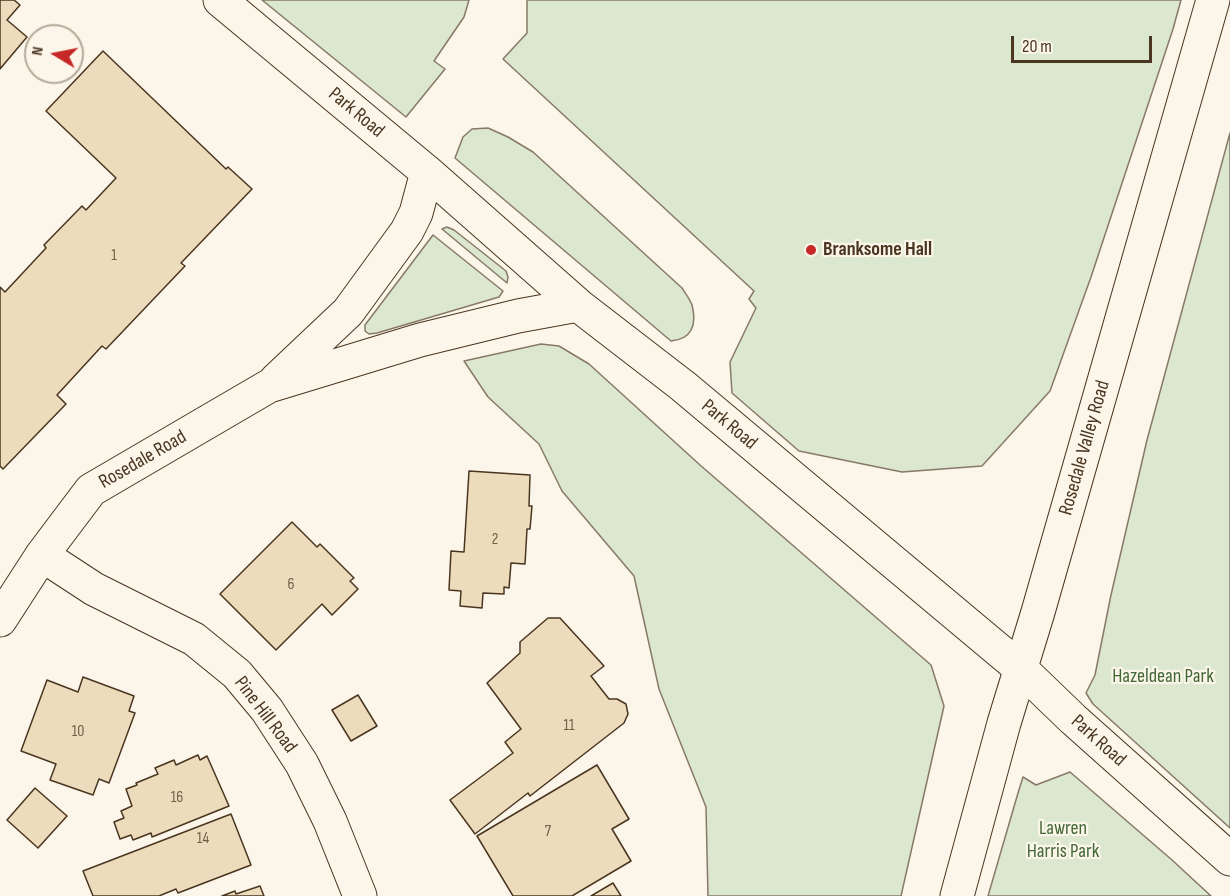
<!DOCTYPE html>
<html>
<head>
<meta charset="utf-8">
<style>
	body { margin:0 }
	#map { position:relative; width:1230px; height:896px; overflow:hidden; background:#fbf6e9; font-family:"Sofia Sans Condensed",sans-serif }
	canvas { display:block }
	.north { position:absolute; left:24px; top:24px; width:60px; height:60px; box-sizing:border-box; background:#fbf6e9; border:2px solid #b4a999; border-radius:50%; rotate:280deg; font-size:16px; font-weight:700; line-height:24px; text-align:center; color:#4a3520 }
	.north::after { content:''; display:block; margin:auto; width:21px; height:27px; background:#c62828; clip-path:polygon(50% 0,100% 100%,50% 72%,0 100%) }
	.scale { position:absolute; left:1011px; top:36px; width:141px; height:27px; box-sizing:border-box; border:3px solid #4a3520; border-top:0; padding-left:8px; font-size:18px; line-height:21px; white-space:nowrap; color:#4a3520; -webkit-text-stroke:4px #fbf6e9; paint-order:stroke }
</style>
</head>
<body>
<div id="map">
<canvas width="1230" height="896"></canvas>
<div class="north">N</div>
<div class="scale">20 m</div>
</div>
<script>
const ctx = document.querySelector('canvas').getContext('2d');
ctx.lineJoin = 'round';
function paint(path, color) { ctx.fillStyle = color; ctx.fill(path, 'evenodd'); }
function stroke(path, color, width, dash) { ctx.strokeStyle = color; ctx.lineWidth = width; ctx.lineCap = dash ? 'butt' : 'round'; ctx.setLineDash(dash || []); ctx.stroke(path); }
function drawText(font, color, halo, rows, align = 'center') {
  ctx.font = font + ' "Sofia Sans Condensed",sans-serif'; ctx.lineWidth = 4.5; ctx.setLineDash([]); ctx.textBaseline = 'middle'; ctx.strokeStyle = halo; ctx.fillStyle = color; for (const [text, x, y, turn = 0] of rows) {
    ctx.save(); ctx.translate(x, y); ctx.rotate((+turn || 0) * Math.PI / 180); ctx.textAlign = isNaN(turn) ? turn : align; if (halo) ctx.strokeText(text, 0, 0); ctx.fillText(text, 0, 0); ctx.restore();
  }
}
const green = new Path2D(`
	M 262,0 L 469,0 L 464,17 L 434,61 L 445,69 L 406,117 Z
	M 527,0 L 1181,0 L 1173,29 L 1091,277 L 1050,391 L 982,466 L 902,472 L 799,451 L 732,393 L 730,362 L 756,308 L 749,299 L 754,291 L 503,59 L 527,33 Z
	M 488,128 L 508,137 L 533,152 L 682,288 C 685,293 690,299 692,305 C 697,325 692,339 671,341 L 455,158 L 463,137 L 472,129 Z
	M 1230,133 L 1230,828 L 1093,704 L 1086,693 L 1095,675 L 1111,595 L 1147,440 Z
	M 447,227 L 454,230 L 506,271 L 508,277 L 507,283 L 442,229 Z
	M 433,235 L 503,291 L 499,297 L 377,333 L 369,334 L 365,331 L 365,325 Z
	M 541,344 L 559,346 L 589,364 L 700,465 L 931,665 L 944,706 L 901,896 L 708,896 L 706,807 L 659,689 L 634,576 L 562,491 L 539,444 L 488,397 L 464,361 Z
	M 1070,772 L 1172,860 L 1211,896 L 988,896 L 1018,793 L 1023,777 L 1036,785 Z`);
paint(green, '#dce7d0');
stroke(green, '#887966', 1.5);
const building = new Path2D(`
	M 0,0 L 14,0 L 20,5 L 7,20 L 27,37 L 0,69 Z
	M 103,51 L 226,169 L 228,167 L 252,189 L 181,263 L 185,266 L 106,349 L 102,346 L 57,395 L 66,404 L 3,469 L 0,466 L 0,287 L 5,292 L 46,248 L 44,245 L 82,206 L 86,210 L 116,178 L 46,111 Z
	M 469,471 L 530,475 L 529,506 L 532,506 L 530,529 L 527,529 L 525,564 L 511,563 L 509,588 L 504,587 L 504,594 L 483,593 L 482,608 L 460,606 L 461,591 L 449,590 L 451,551 L 464,552 Z
	M 292,522 L 317,547 L 320,544 L 354,578 L 350,581 L 358,589 L 332,615 L 322,604 L 276,650 L 220,594 Z
	M 548,618 L 560,618 L 604,666 L 591,676 L 609,699 L 617,699 L 626,704 L 628,714 L 624,723 L 530,796 L 528,793 L 475,834 L 450,800 L 513,753 L 505,742 L 521,729 L 487,683 L 520,653 L 520,642 Z
	M 83,677 L 134,696 L 129,711 L 135,713 L 109,783 L 99,779 L 93,795 L 50,780 L 56,764 L 21,751 L 47,680 L 78,692 Z
	M 358,695 L 377,726 L 351,741 L 332,710 Z
	M 198,755 L 200,760 L 207,756 L 229,806 L 152,837 L 151,833 L 133,840 L 131,835 L 120,839 L 114,822 L 124,818 L 121,811 L 132,806 L 126,789 L 137,785 L 136,783 L 158,774 L 155,768 L 174,760 L 176,765 Z
	M 597,765 L 629,819 L 612,829 L 631,861 L 572,896 L 513,896 L 477,836 Z
	M 35,788 L 67,816 L 38,848 L 7,820 Z
	M 231,814 L 251,865 L 178,893 L 176,889 L 159,896 L 93,896 L 83,871 Z
	M 613,883 L 621,896 L 591,896 Z
	M 260,886 L 264,896 L 222,896 L 235,891 L 236,894 Z`);
paint(building, '#ecdcbc');
stroke(building, '#4a3520', 1.5);
const minor = new Path2D(`
	M 220,0 L 427,172 L 578,305 L 683,386 L 1020,668
	M 276,380 L 348,312 L 407,231 L 416,213 L 427,172
	M 42,555 L 94,589 L 194,639 L 237,674 L 267,710 L 302,764 L 330,821 L 360,896
	M 0,620 L 42,555 L 91,490 L 269,386 L 420,340 L 518,316 L 578,305`);
const tertiary = new Path2D(`
	M 1020,668 L 1073,719 L 1230,859
	M 957,896 L 1004,723 L 1038,612 L 1213,0`);
stroke(minor, '#4a3520', 35);
stroke(tertiary, '#4a3520', 35);
stroke(minor, '#fbf6e9', 33);
stroke(tertiary, '#fbf6e9', 33);
for (const [x, y, r, color] of [
	[811,250,6,"#c62828"]
]) { const dot = new Path2D(); dot.arc(x, y, r, 0, 2 * Math.PI); ctx.fillStyle = color; ctx.fill(dot); stroke(dot, '#fbf6e9', 2); }
drawText('16px', '#725f47', null, [
	["1",114,256],
	["2",495,540],
	["6",291,585],
	["11",569,726],
	["10",78,732],
	["16",177,798],
	["7",548,832],
	["14",203,839]
]);
drawText('20px', '#4a3520', '#fbf6e9', [
	["Park Road",356,113,40],
	["Park Road",729,425,40],
	["Rosedale Valley Road",1085,448,-74],
	["Rosedale Road",143,460,-30],
	["Pine Hill Road",265,715,53],
	["Park Road",1098,741,42]
]);
drawText('bold 20px', '#4a3520', '#fbf6e9', [
	["Branksome Hall",823,250]
], 'left');
drawText('20px', '#436837', '#fbf6e9', [
	["Hazeldean Park",1163,677],
	["Lawren",1063,829],
	["Harris Park",1063,852]
]);
</script>
</body>
</html>
